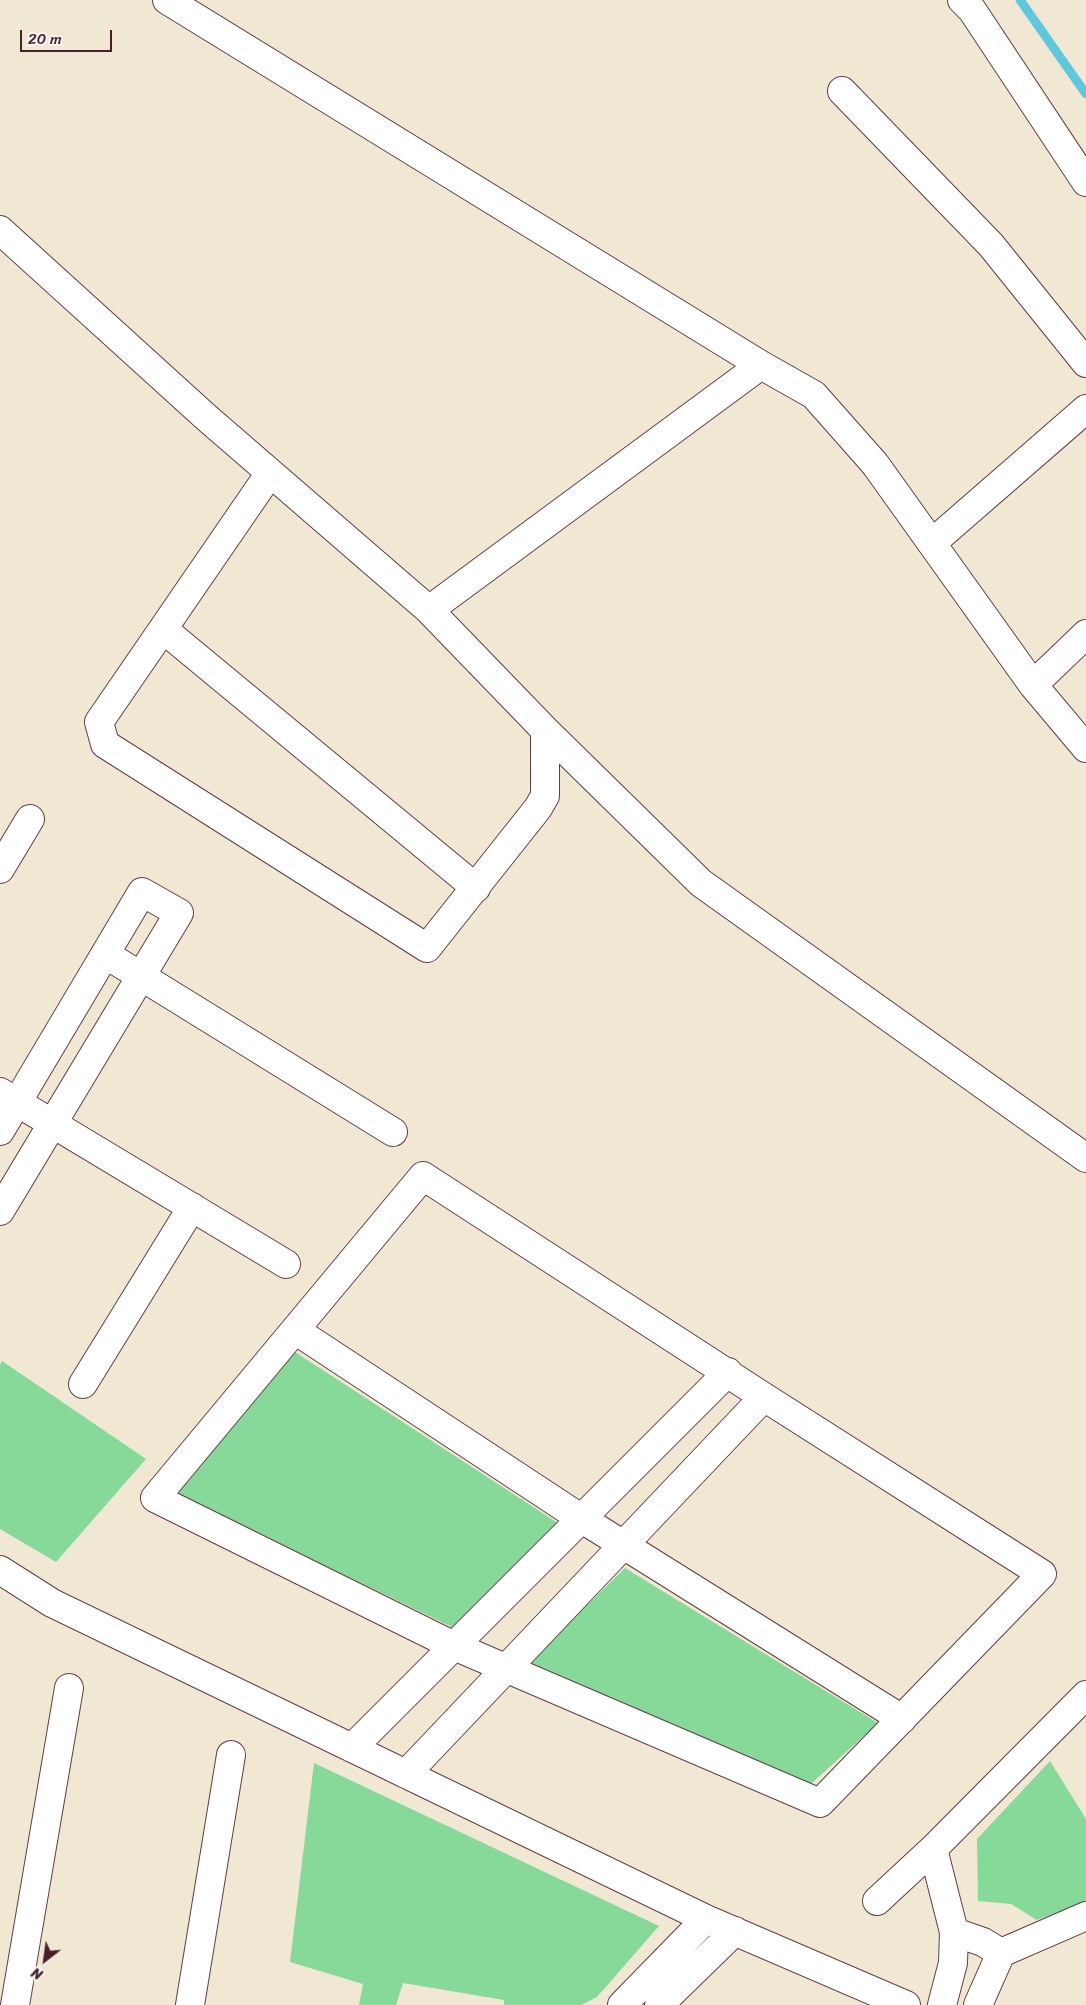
<!DOCTYPE html>
<html>
<head>
<meta charset="utf-8">
<style>
	body { margin:0 }
	#map { position:relative; width:1086px; height:2005px; overflow:hidden; background:#f0e8d2; font-family:Sriracha,sans-serif }
	canvas { display:block }
	.north { position:absolute; left:20px; top:1935px; width:50px; height:50px; -webkit-text-stroke:4px #f6f6f2; paint-order:stroke; rotate:210deg; font-size:14px; font-weight:700; line-height:20px; text-align:center; color:#4a1f2b }
	.north::after { content:''; display:block; margin:auto; width:18px; height:22px; background:#4a1f2b; clip-path:polygon(50% 0,100% 100%,50% 72%,0 100%) }
	.scale { position:absolute; left:20px; top:30px; width:92px; height:22px; box-sizing:border-box; border:2px solid #4a1f2b; border-top:0; padding-left:6px; font-size:15px; line-height:18px; white-space:nowrap; color:#4a1f2b; -webkit-text-stroke:4px #f6f6f2; paint-order:stroke }
</style>
</head>
<body>
<div id="map">
<canvas width="1086" height="2005"></canvas>
<div class="north">N</div>
<div class="scale">20 m</div>
</div>
<script>
const ctx = document.querySelector('canvas').getContext('2d');
ctx.lineJoin = 'round';
function paint(path, color) { ctx.fillStyle = color; ctx.fill(path, 'evenodd'); }
function stroke(path, color, width, dash) { ctx.strokeStyle = color; ctx.lineWidth = width; ctx.lineCap = dash ? 'butt' : 'round'; ctx.setLineDash(dash || []); ctx.stroke(path); }
paint(new Path2D(`
	M 292,1350 L 561,1525 L 458,1630 L 170,1491 Z
	M 2,1361 L 146,1459 L 56,1562 L 0,1529 L 0,1365 Z
	M 625,1568 L 878,1723 L 811,1784 L 528,1663 Z
	M 1050,1761 L 1086,1819 L 1086,1902 L 1037,1920 L 1011,1904 L 978,1901 L 977,1839 Z
	M 314,1763 L 659,1926 L 597,1997 L 581,2005 L 504,2005 L 504,2000 L 403,1983 L 396,2005 L 359,2005 L 363,1984 L 290,1962 Z`), '#87d99a');
stroke(new Path2D(`
	M 1020,0 L 1086,94`), '#60c8dc', 9);
const minor = new Path2D(`
	M 167,0 L 761,365 L 814,395 L 875,464 L 1033,685 L 1086,748
	M 962,0 L 972,10 L 1086,182
	M 842,91 L 991,245 L 1086,363
	M 0,230 L 207,418 L 429,610 L 545,730 L 701,883 L 1086,1158
	M 270,473 L 99,722 L 105,744 L 427,948 L 538,808 L 545,796 L 545,730
	M 932,543 L 1086,409
	M 429,610 L 761,365
	M 163,629 L 476,888
	M 1033,685 L 1086,634
	M 0,869 L 30,819
	M 105,954 L 393,1132
	M 0,1092 L 286,1264
	M 0,1131 L 142,892 L 179,913 L 0,1211
	M 423,1176 L 764,1397 L 1042,1574 L 820,1803 L 454,1646 L 155,1498 Z
	M 295,1330 L 582,1519 L 902,1719
	M 83,1384 L 192,1207
	M 0,1570 L 52,1603 L 706,1919 L 906,2005
	M 352,1748 L 728,1372
	M 406,1774 L 764,1397
	M 933,1849 L 954,1932 L 953,1963 L 942,2005
	M 877,1901 L 933,1849 L 1086,1695
	M 954,1932 L 983,1942 L 1001,1953 L 1086,1916
	M 15,2005 L 69,1688
	M 190,2005 L 231,1755
	M 622,2005 L 706,1919
	M 659,2005 L 735,1931
	M 978,2005 L 1001,1953`);
stroke(minor, '#633d44', 30);
stroke(minor, '#fff', 28);
</script>
</body>
</html>
